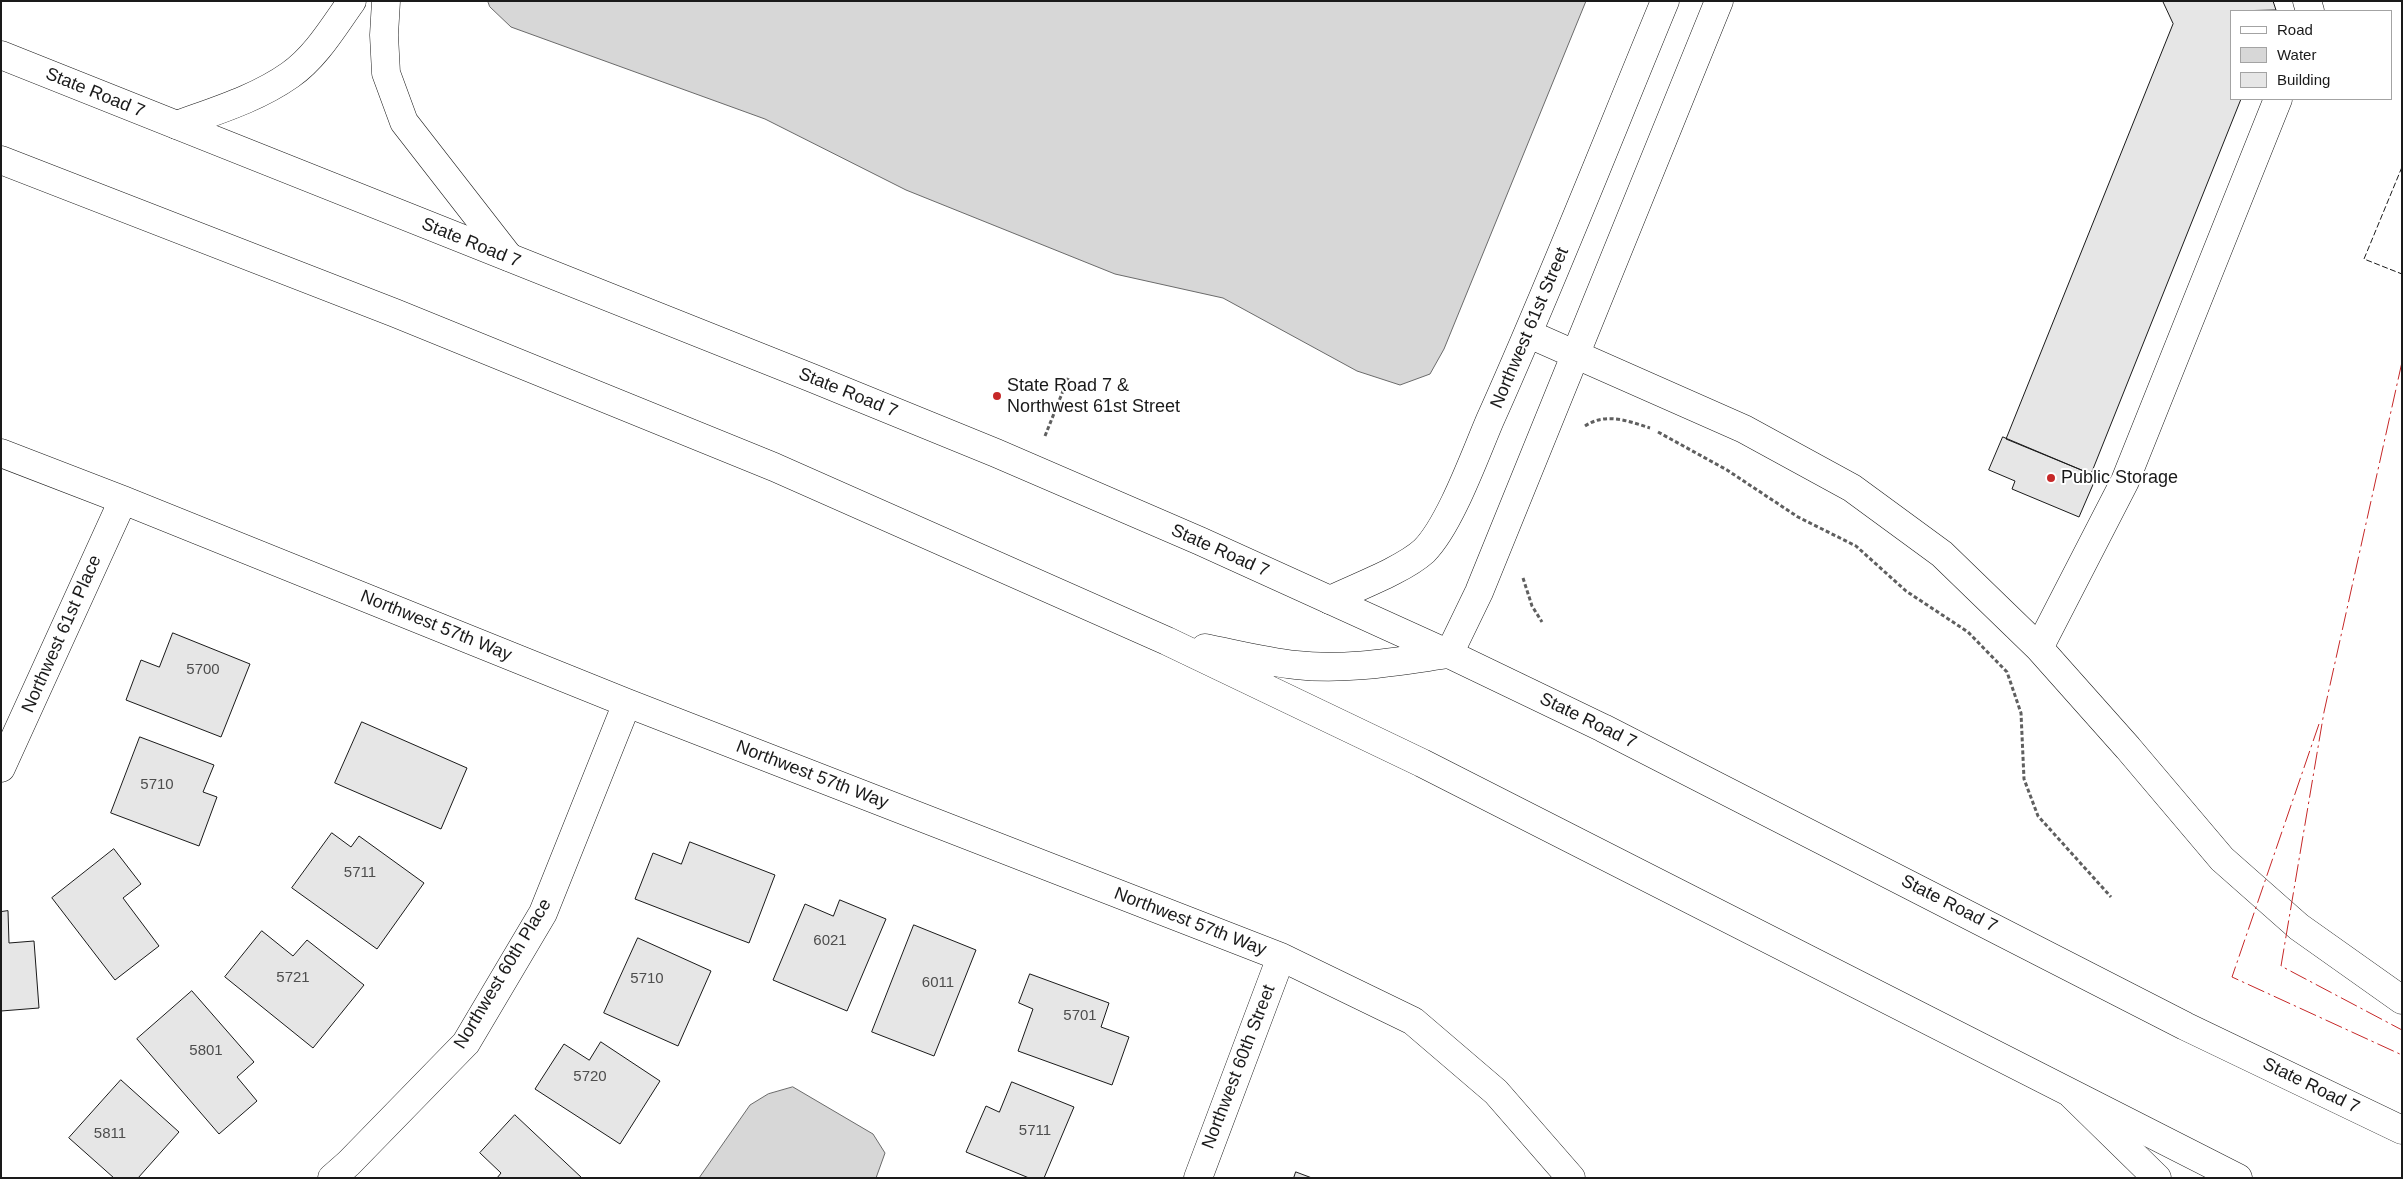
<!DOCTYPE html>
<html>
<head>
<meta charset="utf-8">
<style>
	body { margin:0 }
	#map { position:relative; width:2403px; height:1179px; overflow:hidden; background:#fff; font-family:Arial,sans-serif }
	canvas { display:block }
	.frame { position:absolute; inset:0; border:2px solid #1a1a1a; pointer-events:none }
	.legend { position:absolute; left:2230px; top:10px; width:162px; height:90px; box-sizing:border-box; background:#fff; border:1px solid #a3a3a3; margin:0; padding:6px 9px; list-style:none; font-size:15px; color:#1a1a1a }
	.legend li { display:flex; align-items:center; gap:10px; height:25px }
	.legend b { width:25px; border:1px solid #a3a3a3 }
</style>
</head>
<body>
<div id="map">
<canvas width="2403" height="1179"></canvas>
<div class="frame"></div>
<ul class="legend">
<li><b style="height:6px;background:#fff"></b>Road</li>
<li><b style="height:14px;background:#d7d7d7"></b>Water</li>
<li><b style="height:14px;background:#e6e6e6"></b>Building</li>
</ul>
</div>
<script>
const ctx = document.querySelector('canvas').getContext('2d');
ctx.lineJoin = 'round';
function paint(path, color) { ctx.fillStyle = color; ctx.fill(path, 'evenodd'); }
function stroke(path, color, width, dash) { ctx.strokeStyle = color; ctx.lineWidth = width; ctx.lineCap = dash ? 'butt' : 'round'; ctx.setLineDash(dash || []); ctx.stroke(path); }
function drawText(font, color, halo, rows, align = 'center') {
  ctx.font = font + ' Arial,sans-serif'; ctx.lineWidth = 4; ctx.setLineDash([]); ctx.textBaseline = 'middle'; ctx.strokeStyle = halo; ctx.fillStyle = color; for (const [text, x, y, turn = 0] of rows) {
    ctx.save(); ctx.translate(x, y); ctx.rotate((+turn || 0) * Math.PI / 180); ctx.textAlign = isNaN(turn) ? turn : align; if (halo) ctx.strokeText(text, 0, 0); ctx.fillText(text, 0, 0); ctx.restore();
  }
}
const water = new Path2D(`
	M 488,1 L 1586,1 L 1444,349 L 1430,374 L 1400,385 L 1357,371 L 1223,298 L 1115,274 L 906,190 L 765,119 L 511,27 L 490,7 Z
	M 793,1087 L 873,1134 L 885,1153 L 876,1178 L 699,1178 L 750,1105 L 768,1094 Z`);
paint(water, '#d7d7d7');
stroke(water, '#6a6a6a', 1);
const building = new Path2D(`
	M 2163,1 L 2273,1 L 2276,10 L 2232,11 L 2232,99 L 2241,99 L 2091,474 L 2006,439 L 2173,24 Z
	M 2003,437 L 2091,474 L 2092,471 L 2098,473 L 2079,517 L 2012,489 L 2015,481 L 1989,470 Z
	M 173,633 L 250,664 L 221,737 L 126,700 L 141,660 L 159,667 Z
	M 362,722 L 467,768 L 441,829 L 335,783 Z
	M 140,737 L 214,765 L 203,792 L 217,797 L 199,846 L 111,813 Z
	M 332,833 L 351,847 L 359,836 L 424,883 L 377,949 L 292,888 Z
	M 690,842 L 775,875 L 749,943 L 635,899 L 653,853 L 681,864 Z
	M 114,849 L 141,884 L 123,898 L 159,946 L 115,980 L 52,898 Z
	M 840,900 L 886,919 L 847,1011 L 773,980 L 805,904 L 833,916 Z
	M 8,911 L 9,943 L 34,941 L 39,1008 L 1,1011 L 1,912 Z
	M 914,925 L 976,950 L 934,1056 L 872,1032 Z
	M 262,931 L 293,956 L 307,940 L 364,985 L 313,1048 L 225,977 Z
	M 638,938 L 711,971 L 678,1046 L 604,1013 Z
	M 1030,974 L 1109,1003 L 1101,1027 L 1129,1037 L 1112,1085 L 1018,1051 L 1033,1009 L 1019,1003 Z
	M 192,991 L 254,1062 L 237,1077 L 257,1101 L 219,1134 L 137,1039 Z
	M 601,1042 L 660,1081 L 620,1144 L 535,1089 L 564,1044 L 589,1060 Z
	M 121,1080 L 179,1132 L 138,1178 L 114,1178 L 69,1138 Z
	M 1012,1082 L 1074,1107 L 1044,1178 L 1029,1178 L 966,1152 L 986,1106 L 999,1112 Z
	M 515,1115 L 582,1178 L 497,1178 L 501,1173 L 480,1153 Z
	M 1296,1172 L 1312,1178 L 1294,1178 Z`);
paint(building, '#e6e6e6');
stroke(building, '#1a1a1a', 1);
const minor = new Path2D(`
	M 386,1 L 384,35 L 386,73 L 404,122 L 509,257
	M 2307,1 L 2310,11
	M 177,125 C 215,111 256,99 290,75 C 316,57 334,26 352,1
	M 1529,334 L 1744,429 L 1852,488 L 1942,554 L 2039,648 L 2128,748 L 2222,859 L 2299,927 L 2402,1000
	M 1,453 L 123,500 L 627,703 L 1281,957 L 1413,1021 L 1496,1092 L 1571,1178
	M 1330,600 C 1357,587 1403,570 1424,551 C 1450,525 1475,455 1490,420 C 1552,282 1607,141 1665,1
	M 2039,648 L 2125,481 L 2278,99
	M 1449,654 L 1479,592 L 1719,1
	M 1,768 L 123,500
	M 332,1178 L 349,1163 L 466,1043 L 543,913 L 627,703
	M 1198,1178 L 1281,957`);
const major = new Path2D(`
	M 1,55 L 812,378 L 996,453 L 1200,541 L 1449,654 L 1603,728 L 2185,1026 L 2402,1130
	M 1,160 L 395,313 L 774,467 L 1167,641 L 1422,763 L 2238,1178
	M 1205,648 C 1235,654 1266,662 1296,665 C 1346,671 1399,661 1449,654`);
const highway = new Path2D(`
	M 2072,1095 L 2157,1178`);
stroke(minor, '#1a1a1a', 29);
stroke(major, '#1a1a1a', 29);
stroke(highway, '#1a1a1a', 29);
stroke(new Path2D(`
	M 1585,426 C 1606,412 1628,421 1650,428
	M 1658,432 L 1727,470 L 1798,517 L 1856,546 L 1906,591 L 1968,632 L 2007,672 L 2021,713 L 2024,779 L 2038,816 L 2111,897
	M 1045,436 L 1069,376
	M 1523,578 L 1532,606 L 1542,622`), '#5f5f5f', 3, [4, 2.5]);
stroke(minor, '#fff', 28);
stroke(major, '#fff', 28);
stroke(highway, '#fff', 28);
stroke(new Path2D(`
	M 2402,167 L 2364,259 L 2402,274`), '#1a1a1a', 1, [6, 2.5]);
stroke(new Path2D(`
	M 2402,362 L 2324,712 L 2281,966 L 2402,1030
	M 2319,724 L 2232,977 L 2402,1055`), '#c62828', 1, [18, 4, 2.5, 4]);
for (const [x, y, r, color] of [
	[997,396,5,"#c62828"],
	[2051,478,5,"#c62828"]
]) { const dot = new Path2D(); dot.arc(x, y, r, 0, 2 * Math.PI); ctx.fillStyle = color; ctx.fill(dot); stroke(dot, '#fff', 2); }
drawText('15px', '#4d4d4d', null, [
	["5700",203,670],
	["5710",157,785],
	["5711",360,873],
	["6021",830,941],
	["5721",293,978],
	["5710",647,979],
	["6011",938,983],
	["5701",1080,1016],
	["5801",206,1051],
	["5720",590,1077],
	["5711",1035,1131],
	["5811",110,1134]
]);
drawText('18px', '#1a1a1a', '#fff', [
	["State Road 7",95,93,22],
	["State Road 7",471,243,22],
	["Northwest 61st Street",1530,328,-67],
	["State Road 7",848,393,22],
	["State Road 7",1220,551,24],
	["Northwest 57th Way",436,626,22],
	["Northwest 61st Place",62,634,-66],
	["State Road 7",1588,721,26],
	["Northwest 57th Way",812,775,21],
	["State Road 7",1949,904,27],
	["Northwest 57th Way",1190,922,21],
	["Northwest 60th Place",503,974,-59],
	["Northwest 60th Street",1239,1067,-69],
	["State Road 7",2311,1086,26]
]);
drawText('18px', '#1a1a1a', '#fff', [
	["State Road 7 &",1007,386],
	["Northwest 61st Street",1007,407],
	["Public Storage",2061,478]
], 'left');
</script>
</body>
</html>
